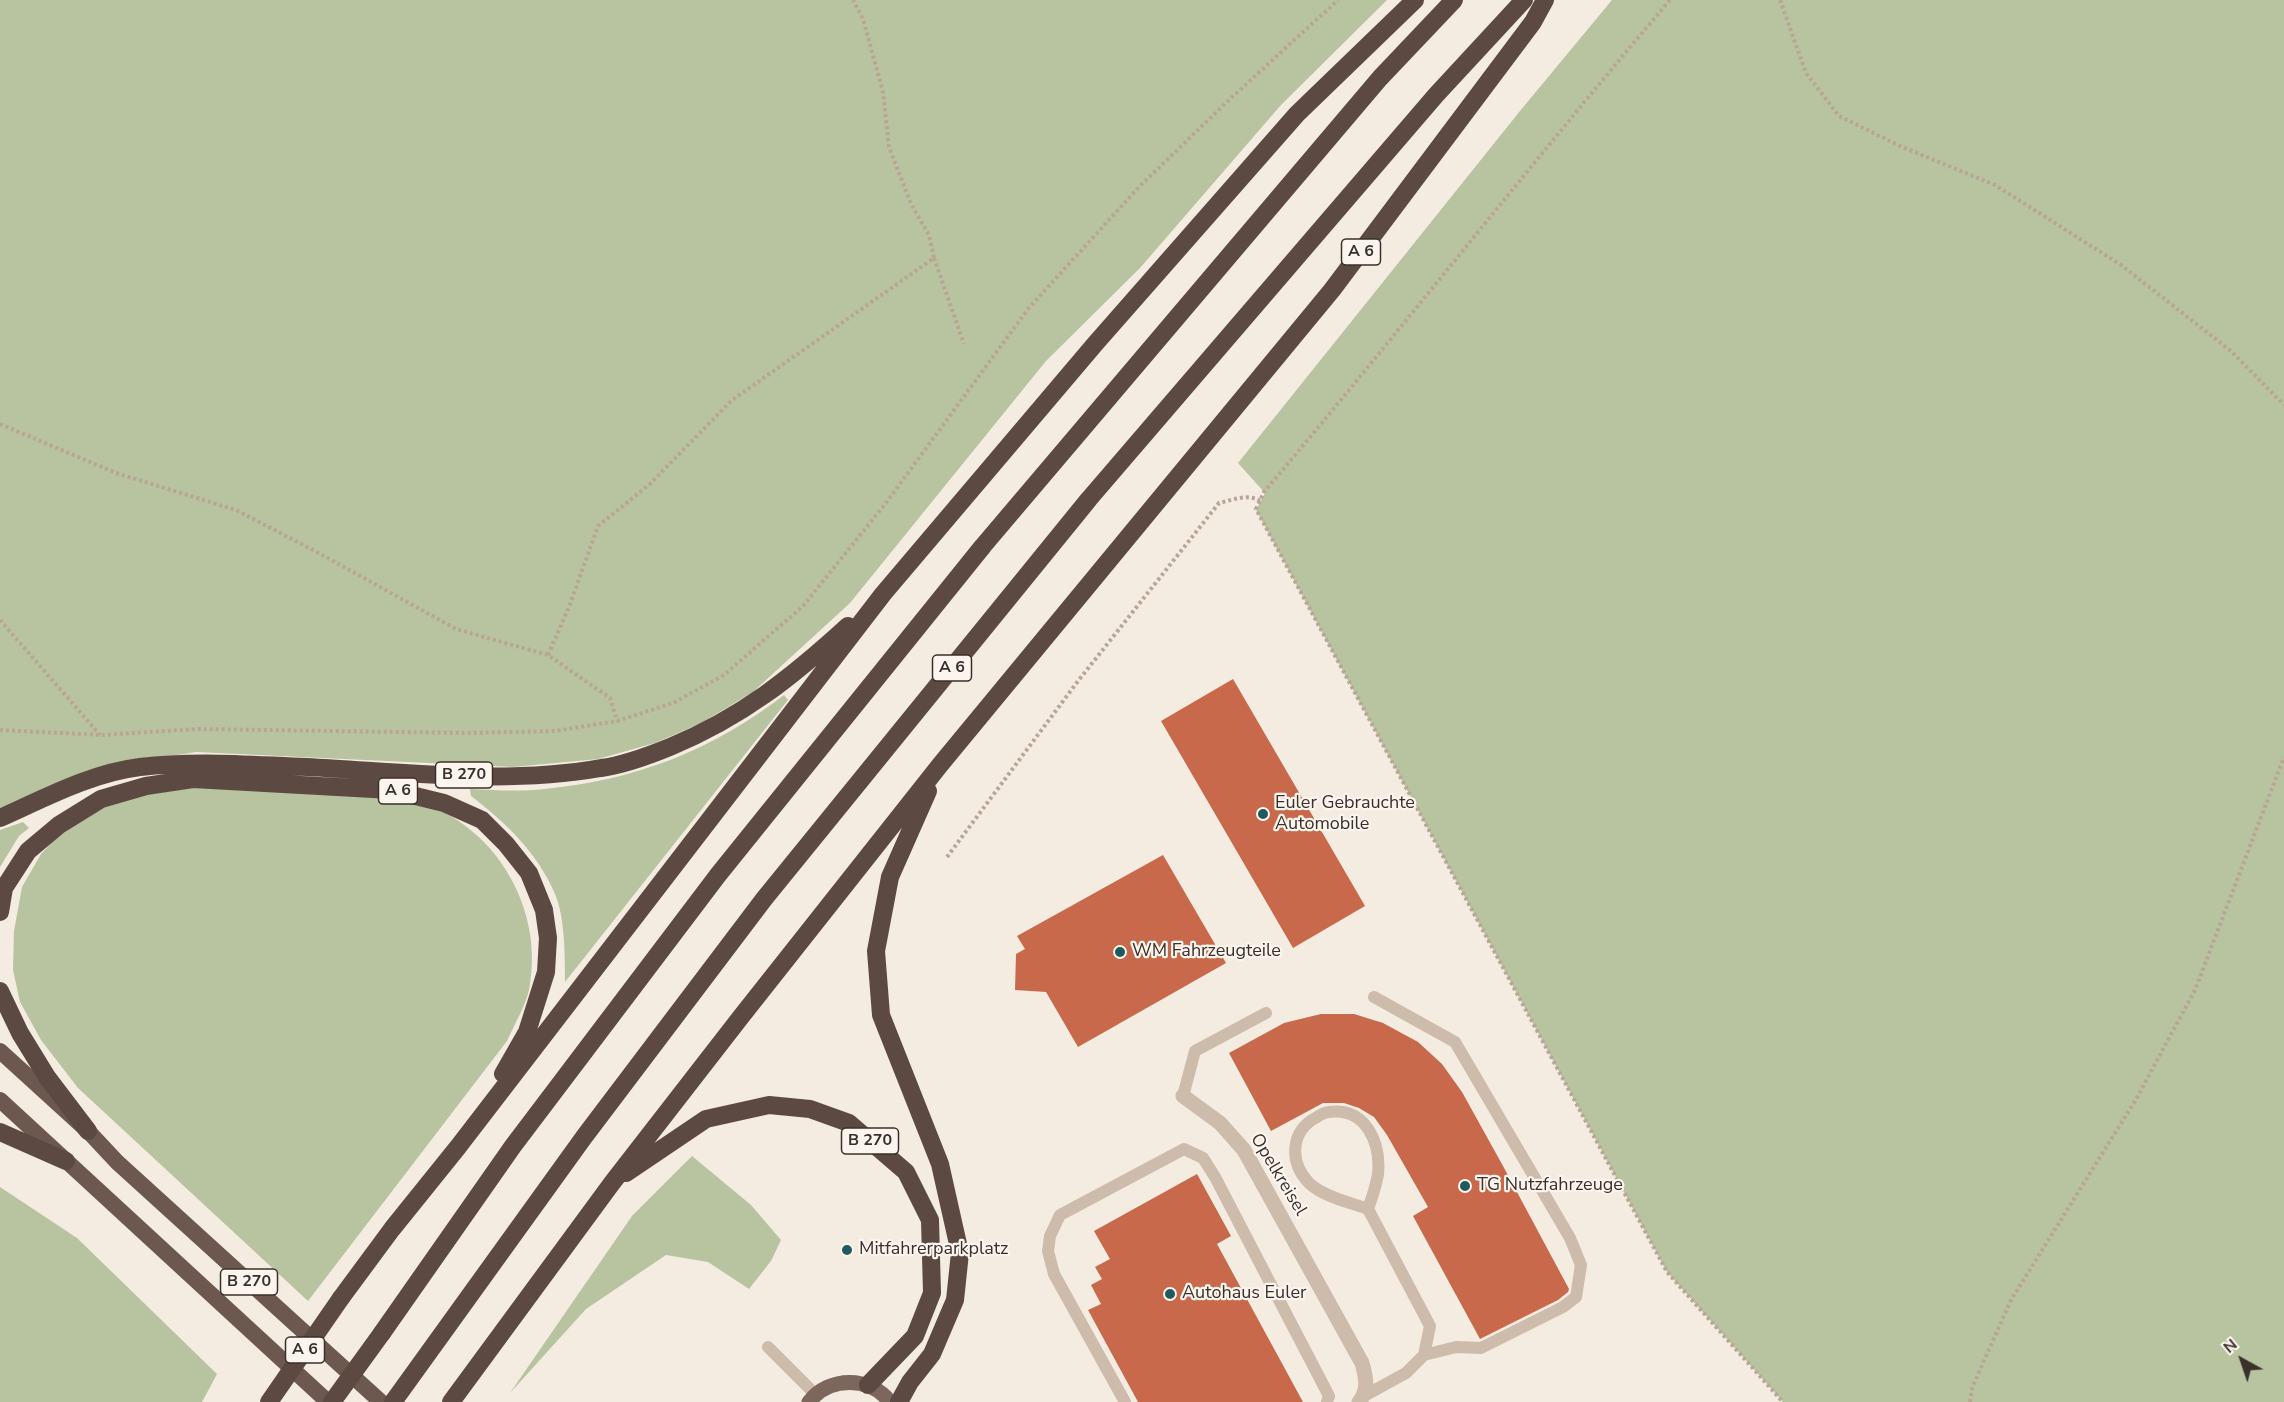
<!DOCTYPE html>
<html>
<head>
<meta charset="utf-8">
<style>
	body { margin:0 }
	#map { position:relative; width:2284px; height:1402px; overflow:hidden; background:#f4ebe1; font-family:"Nunito Sans",sans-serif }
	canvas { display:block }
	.north { position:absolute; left:2212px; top:1330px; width:60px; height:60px; -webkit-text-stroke:4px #fbf5ee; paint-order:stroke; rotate:320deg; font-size:16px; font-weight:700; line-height:24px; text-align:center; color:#3b302b }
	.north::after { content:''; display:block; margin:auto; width:21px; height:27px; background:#3b302b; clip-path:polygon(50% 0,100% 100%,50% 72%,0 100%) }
</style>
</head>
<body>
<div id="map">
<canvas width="2284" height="1402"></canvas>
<div class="north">N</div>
</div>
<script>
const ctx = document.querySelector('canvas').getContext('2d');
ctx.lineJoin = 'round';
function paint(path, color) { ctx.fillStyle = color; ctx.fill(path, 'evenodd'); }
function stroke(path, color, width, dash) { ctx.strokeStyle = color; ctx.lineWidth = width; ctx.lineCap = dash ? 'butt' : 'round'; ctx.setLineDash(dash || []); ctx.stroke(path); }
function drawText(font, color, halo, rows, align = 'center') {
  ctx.font = font + ' "Nunito Sans",sans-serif'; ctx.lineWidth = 4.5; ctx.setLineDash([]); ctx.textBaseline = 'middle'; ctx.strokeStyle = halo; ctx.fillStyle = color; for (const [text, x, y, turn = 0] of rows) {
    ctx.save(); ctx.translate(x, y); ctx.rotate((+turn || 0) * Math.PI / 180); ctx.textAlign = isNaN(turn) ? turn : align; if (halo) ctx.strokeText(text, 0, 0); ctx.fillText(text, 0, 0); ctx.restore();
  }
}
paint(new Path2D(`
	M 0,0 L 1387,0 L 1281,105 L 1140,268 L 1046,361 L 850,603 L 753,692 L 701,723 L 655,743 L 598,759 L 513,767 L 196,752 L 127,763 L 0,810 Z
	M 1612,0 L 2284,0 L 2284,1402 L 1783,1402 L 1667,1272 L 1256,510 L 1265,493 L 1238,463 L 1520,111 Z
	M 784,695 L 788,700 L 565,982 C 565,956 565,917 555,894 C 537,852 506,823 471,796 L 470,789 C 495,790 520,792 544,789 C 636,780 711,751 784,695 Z
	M 206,785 C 252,788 297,792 343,795 C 372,797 406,796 433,807 C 503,837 544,916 529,990 C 525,1007 514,1025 507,1041 L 308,1301 L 78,1088 L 41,1040 L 20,1002 L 13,970 L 14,931 L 22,887 L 41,854 L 57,837 L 103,806 L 127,798 Z
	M 23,822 L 29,828 L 19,836 L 0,867 L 0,830 Z
	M 692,1156 L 751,1205 L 781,1240 L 771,1261 L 749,1289 L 708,1262 L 666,1255 L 586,1309 L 510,1393 L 632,1216 Z
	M 0,1187 L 77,1238 L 217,1374 L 202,1402 L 0,1402 Z`), '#b8c4a0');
paint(new Path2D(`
	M 1233,679 L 1365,906 L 1293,948 L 1161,721 Z
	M 1163,855 L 1226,963 L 1078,1047 L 1046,992 L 1015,990 L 1016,954 L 1025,949 L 1017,936 Z
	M 1321,1014 L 1354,1014 L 1383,1023 L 1418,1042 L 1442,1064 L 1462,1092 L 1503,1166 L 1569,1289 L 1568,1292 L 1558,1300 L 1480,1339 L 1413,1216 L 1428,1207 L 1387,1135 L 1374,1117 L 1359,1108 L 1344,1103 L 1323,1103 L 1271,1131 L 1229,1053 L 1284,1023 Z
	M 1197,1174 L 1231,1236 L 1217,1244 L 1303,1402 L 1138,1402 L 1088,1310 L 1101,1304 L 1091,1285 L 1102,1279 L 1095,1267 L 1110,1259 L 1094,1231 Z`), '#c8694b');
stroke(new Path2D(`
	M 1670,0 C 1532,162 1401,330 1264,492 L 1256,509 L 1667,1272 L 1783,1402
	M 1780,0 L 1806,73 L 1839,116 L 1900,146 L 1995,185 L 2121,265 L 2231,351 L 2284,405
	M 934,258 L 964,344
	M 0,424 L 116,473 L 236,510 L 315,551 L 456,629 L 548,655 L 610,698 L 617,721
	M 0,620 L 100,735
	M 548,655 L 569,607 L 598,526 L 650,484 L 731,401 L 934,258 L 929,235 L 911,204 L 889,147 L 883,92 L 863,19 L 853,0
	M 0,730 L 101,735 L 198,729 L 468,733 L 555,731 L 617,721 L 673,703 L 724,675 L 803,606 L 886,503 L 1028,309 L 1139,187 L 1230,99 L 1338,0
	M 947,857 L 1078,681 L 1219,503 C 1233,500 1247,493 1260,501
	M 1970,1402 L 1972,1388 L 2011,1300 L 2135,1101 L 2195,990 L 2284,757`), '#b9a596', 4, [3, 3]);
stroke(new Path2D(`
	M 1374,997 L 1455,1042 L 1570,1238 L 1581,1265 L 1576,1297 L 1563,1307 L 1481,1348 L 1456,1347 L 1424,1355
	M 1183,1096 L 1195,1051 L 1266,1013
	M 768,1347 L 815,1394
	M 1364,1396 L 1406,1373 L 1424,1355 L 1430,1326 L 1368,1209 C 1349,1202 1324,1197 1309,1183 C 1289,1162 1290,1131 1317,1117 C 1320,1115 1325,1112 1329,1112 C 1366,1107 1381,1143 1378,1174 C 1376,1186 1372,1198 1368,1209
	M 1125,1402 L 1054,1274 L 1048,1251 L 1050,1236 L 1060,1215 L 1184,1149 L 1203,1158 L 1215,1177 L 1329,1396 L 1327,1402`), '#cdbbac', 12);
stroke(new Path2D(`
	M 1183,1096 L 1220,1123 L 1244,1150 L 1362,1363 C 1366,1377 1369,1390 1359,1402`), '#cdbbac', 15);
stroke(new Path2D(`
	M 809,1402 C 829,1376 870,1376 890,1402`), '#7d675c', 15);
stroke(new Path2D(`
	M 0,1051 L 88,1131 L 117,1162 L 381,1402
	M 0,1100 L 328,1402`), '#6c584f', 16);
stroke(new Path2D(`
	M 0,818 C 45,798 91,773 140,767 C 196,760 251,765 307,767 C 404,772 504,785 601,768 C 624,765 648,756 670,747 C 742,717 791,678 848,626
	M 0,912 L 4,888 L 28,851 L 59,825 L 101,799 L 146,786 L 193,779 L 391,790 L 444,803 L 482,820 L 506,844 L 529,873 L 544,910 L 548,938 L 546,972 L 527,1032 L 503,1074
	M 0,991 L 20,1033 L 47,1077 L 88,1131
	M 0,1132 L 66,1161
	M 626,1173 L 706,1119 L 769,1105 L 810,1109 L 849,1123 L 906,1172 L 930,1220 L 932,1293 L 915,1336 L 868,1385
	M 341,1298 L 392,1229 L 458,1147 L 883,594 L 1095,344 L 1297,114 L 1415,0
	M 382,1333 L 513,1146 L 718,875 L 983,546 L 1380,78 L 1454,0
	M 393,1402 L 584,1137 L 764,899 L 1089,499 L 1436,95 L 1524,0
	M 451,1402 L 612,1183 L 740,1018 L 940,765 L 1332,290 L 1533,22 L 1545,0
	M 899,1402 L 910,1382 L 932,1354 L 955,1300 L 960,1253 L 940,1164 L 881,1015 L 876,951 L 890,877 L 928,791`), '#5c4a42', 18);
stroke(new Path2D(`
	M 269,1402 L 341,1298
	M 332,1402 L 382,1333`), '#5c4a42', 18);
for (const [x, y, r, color] of [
	[1263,814,6,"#1f5a5e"],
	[1120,952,6,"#1f5a5e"],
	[1465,1186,6,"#1f5a5e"],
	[847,1250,6,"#1f5a5e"],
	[1170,1294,6,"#1f5a5e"]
]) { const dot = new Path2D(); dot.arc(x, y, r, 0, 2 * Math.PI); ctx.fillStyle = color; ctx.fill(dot); stroke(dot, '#fbf5ee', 2); }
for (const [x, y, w] of [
	[1361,252,39],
	[952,668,39],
	[464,775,57],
	[398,791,39],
	[870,1141,57],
	[249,1282,57],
	[305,1350,39]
]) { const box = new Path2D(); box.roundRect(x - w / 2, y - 13, w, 26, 4.5); ctx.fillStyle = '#fbf5ee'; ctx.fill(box); stroke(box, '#3b302b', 1.5); }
drawText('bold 16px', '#3b302b', null, [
	["A 6",1361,252],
	["A 6",952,668],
	["B 270",464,775],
	["A 6",398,791],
	["B 270",870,1141],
	["B 270",249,1282],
	["A 6",305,1350]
]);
drawText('18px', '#3b302b', '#fbf5ee', [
	["Euler Gebrauchte",1275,804],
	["Automobile",1275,825],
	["WM Fahrzeugteile",1132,952],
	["TG Nutzfahrzeuge",1477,1186],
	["Mitfahrerparkplatz",859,1250],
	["Autohaus Euler",1182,1294]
], 'left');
drawText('18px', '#3b302b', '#fbf5ee', [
	["Opelkreisel",1278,1175,59]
]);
</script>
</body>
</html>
